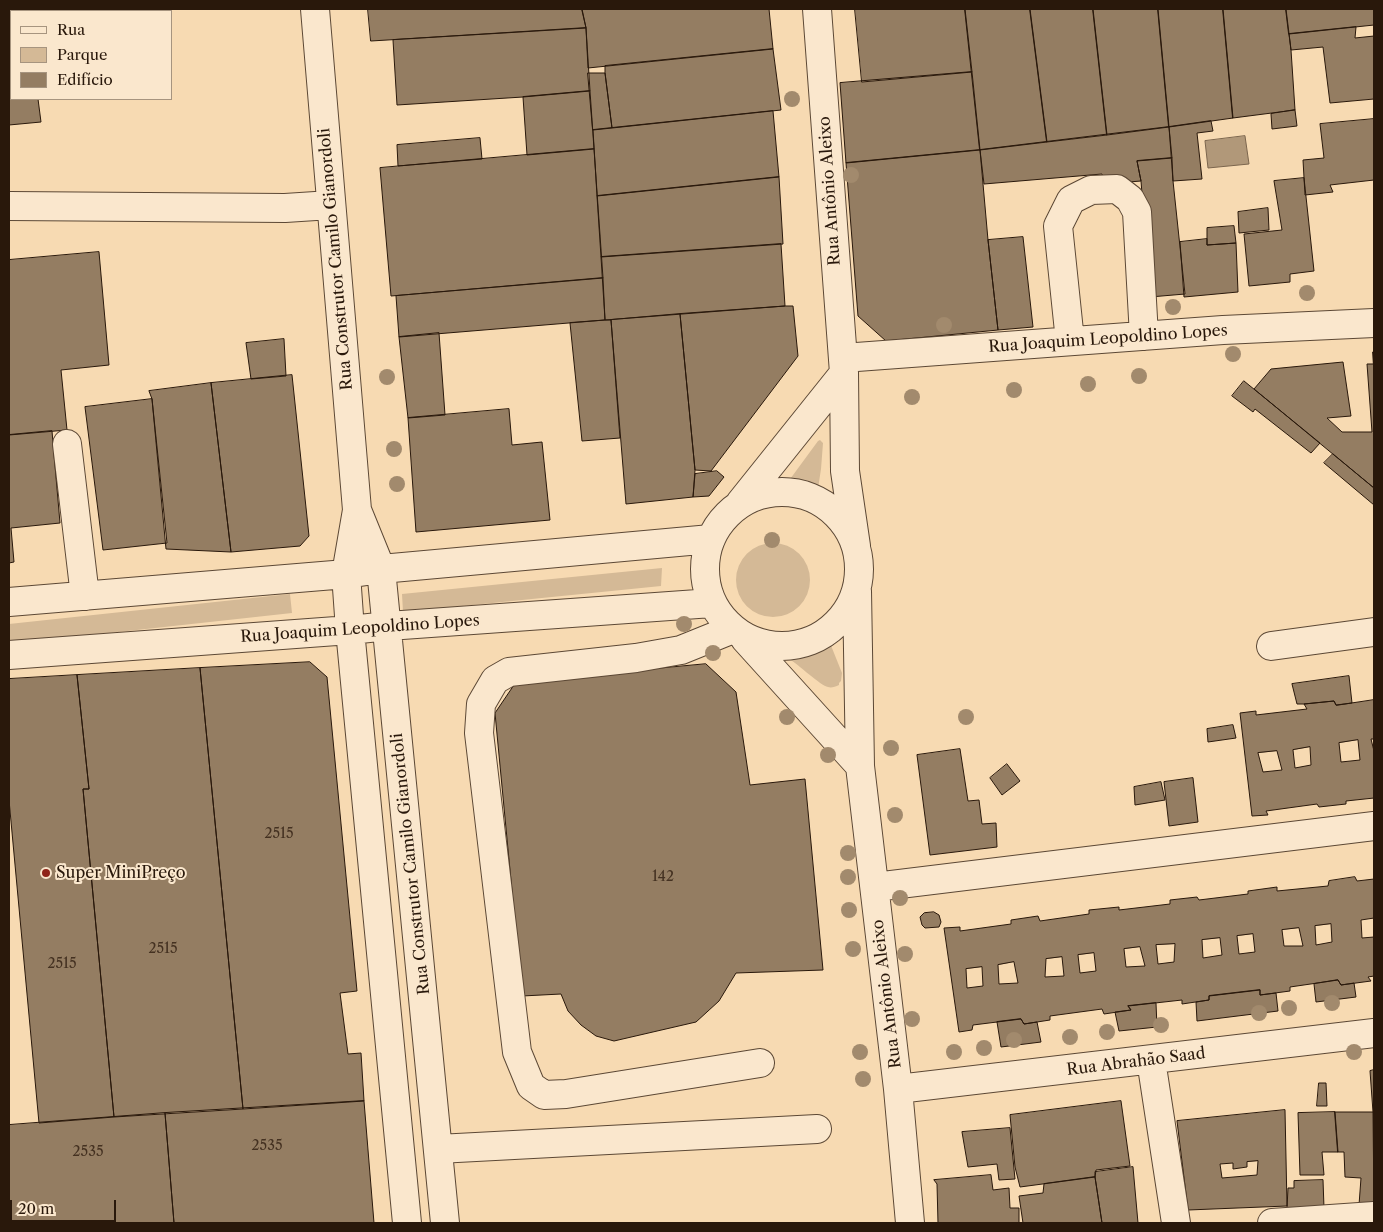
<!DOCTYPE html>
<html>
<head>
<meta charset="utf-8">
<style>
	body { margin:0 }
	#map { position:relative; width:1383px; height:1232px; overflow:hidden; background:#f7dab2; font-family:"Libre Caslon Text",serif }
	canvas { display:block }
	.frame { position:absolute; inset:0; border:10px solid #29180b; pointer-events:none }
	.legend { position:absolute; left:10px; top:10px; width:162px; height:90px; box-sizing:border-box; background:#fae7cd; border:1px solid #a6947f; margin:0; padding:6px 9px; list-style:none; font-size:15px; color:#29180b }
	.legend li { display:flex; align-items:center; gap:10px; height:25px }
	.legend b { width:25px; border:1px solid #a6947f }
	.scale { position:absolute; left:10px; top:1200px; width:106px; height:22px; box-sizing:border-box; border:2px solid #29180b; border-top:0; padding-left:6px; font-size:15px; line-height:18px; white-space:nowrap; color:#29180b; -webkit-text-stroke:4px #fae7cd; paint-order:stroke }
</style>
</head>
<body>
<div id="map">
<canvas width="1383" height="1232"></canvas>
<div class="frame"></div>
<ul class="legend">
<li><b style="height:6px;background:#fae7cd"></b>Rua</li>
<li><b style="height:14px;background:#d4b996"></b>Parque</li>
<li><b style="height:14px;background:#947d62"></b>Edifício</li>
</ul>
<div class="scale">20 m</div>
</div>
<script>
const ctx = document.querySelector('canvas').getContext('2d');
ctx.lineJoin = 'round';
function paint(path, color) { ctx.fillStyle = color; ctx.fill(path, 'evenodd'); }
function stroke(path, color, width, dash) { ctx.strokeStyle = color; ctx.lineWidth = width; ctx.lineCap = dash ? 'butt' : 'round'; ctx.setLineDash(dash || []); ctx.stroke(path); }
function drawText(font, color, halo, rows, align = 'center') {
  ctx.font = font + ' "Libre Caslon Text",serif'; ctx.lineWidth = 4; ctx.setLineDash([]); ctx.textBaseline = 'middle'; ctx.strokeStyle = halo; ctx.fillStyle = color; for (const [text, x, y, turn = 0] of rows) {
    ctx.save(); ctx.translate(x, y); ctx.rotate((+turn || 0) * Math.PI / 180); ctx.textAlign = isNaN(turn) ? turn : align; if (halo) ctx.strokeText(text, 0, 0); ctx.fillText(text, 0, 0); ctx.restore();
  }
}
paint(new Path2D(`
	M 820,440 L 823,443 L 821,469 L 817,495 L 804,491 L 785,489 L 785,486 L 818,441 Z
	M736 580a37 37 0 1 1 74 0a37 37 0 1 1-74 0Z
	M 662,568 L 661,586 L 403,612 L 402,594 Z
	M 290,594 L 292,613 L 9,644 L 9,624 Z
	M 825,638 L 828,638 L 842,673 L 841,681 L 839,683 L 839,685 C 835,687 831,688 828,687 C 821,686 798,664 789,659 L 790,654 Z`), '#d4b996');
const water = new Path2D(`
	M 1245,136 L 1249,164 L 1208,168 L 1205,141 Z`);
paint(water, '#b19879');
stroke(water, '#7b654d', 1);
const building = new Path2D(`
	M 9,9 L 32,9 L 9,11 Z
	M 77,9 L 138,9 L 139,11 L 77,11 Z
	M 368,9 L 582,9 L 586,28 L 371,41 Z
	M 582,9 L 769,9 L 773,49 L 588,68 L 586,28 Z
	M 855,9 L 965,9 L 972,72 L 862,82 Z
	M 965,9 L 1030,9 L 1047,142 L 980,150 Z
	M 1030,9 L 1093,9 L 1107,135 L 1047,142 Z
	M 1093,9 L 1158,9 L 1169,127 L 1107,135 Z
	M 1158,9 L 1223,9 L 1233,118 L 1169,127 Z
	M 1223,9 L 1286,9 L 1291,50 L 1295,110 L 1233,118 Z
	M 1286,9 L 1374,9 L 1374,25 L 1289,34 Z
	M 11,25 L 11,76 L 9,76 L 9,26 Z
	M 1356,27 L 1355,38 L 1374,36 L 1374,99 L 1330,103 L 1323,47 L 1291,50 L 1289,34 Z
	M 586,28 L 590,91 L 523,97 L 397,105 L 393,40 Z
	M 773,49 L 781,110 L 612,128 L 605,73 L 605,66 Z
	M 972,72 L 980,150 L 846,163 L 840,83 Z
	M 588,73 L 605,73 L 612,128 L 593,130 Z
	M 9,79 L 11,79 L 11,99 L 38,99 L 41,122 L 9,125 Z
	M 590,91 L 594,149 L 527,155 L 523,97 Z
	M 1295,110 L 1297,126 L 1272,129 L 1271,114 Z
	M 773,111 L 779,177 L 597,196 L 593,130 Z
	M 1374,119 L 1374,180 L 1330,185 L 1333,192 L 1305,195 L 1303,160 L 1324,158 L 1320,124 Z
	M 1211,121 L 1213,131 L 1197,133 L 1202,179 L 1173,181 L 1169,127 Z
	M 1169,127 L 1172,158 L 1137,161 L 1141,181 L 1104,184 L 1102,174 L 984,184 L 980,150 Z
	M 480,138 L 482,159 L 398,166 L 397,145 Z
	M 594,149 L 603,278 L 391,296 L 380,168 Z
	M 980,150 L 988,240 L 998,330 L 886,341 L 858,316 L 846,163 Z
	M 1172,158 L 1173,181 L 1185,294 L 1150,297 L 1141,181 L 1137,161 Z
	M 779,177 L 783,244 L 601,257 L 597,196 Z
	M 1304,178 L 1314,271 L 1290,274 L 1290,282 L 1249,286 L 1244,234 L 1282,230 L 1274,181 Z
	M 1268,208 L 1269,230 L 1239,233 L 1238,212 Z
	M 1234,226 L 1236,243 L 1207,245 L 1207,228 Z
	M 1023,237 L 1033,327 L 998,330 L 988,240 Z
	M 1207,239 L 1207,245 L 1236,243 L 1238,292 L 1184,297 L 1180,242 Z
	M 781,244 L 785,306 L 605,320 L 601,257 Z
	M 99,252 L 109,365 L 61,370 L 67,430 L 9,435 L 9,260 Z
	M 603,278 L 605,320 L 399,337 L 396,296 Z
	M 785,306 L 793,306 L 798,356 L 711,471 L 695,470 L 680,314 Z
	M 680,314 L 695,470 L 693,497 L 626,504 L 611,320 Z
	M 605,320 L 611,320 L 620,438 L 582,441 L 570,323 Z
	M 439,333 L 445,415 L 408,418 L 399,337 Z
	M 284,339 L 286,376 L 251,379 L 246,343 Z
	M 1373,352 L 1374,352 L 1374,488 L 1254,389 L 1271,369 L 1343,362 L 1351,416 L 1327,418 L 1342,432 L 1372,432 L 1367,364 L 1373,364 Z
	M 292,375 L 309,536 L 300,546 L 231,552 L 211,383 Z
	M 1244,381 L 1320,443 L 1311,453 L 1255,409 L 1253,412 L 1232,396 Z
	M 211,383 L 231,552 L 166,549 L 152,399 L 149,391 Z
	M 152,399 L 167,543 L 103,550 L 85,407 Z
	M 509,409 L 512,445 L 542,442 L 550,520 L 416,532 L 408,418 Z
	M 52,431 L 60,523 L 11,528 L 14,562 L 9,563 L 9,435 Z
	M 1333,454 L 1374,488 L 1374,505 L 1324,463 Z
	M 717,471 L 724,477 L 709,496 L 693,497 L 695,474 Z
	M 310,662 L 327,677 L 357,991 L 340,993 L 348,1054 L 361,1053 L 364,1101 L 243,1109 L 200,668 Z
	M 706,664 L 736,692 L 750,785 L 805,779 L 823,970 L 736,973 L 719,1001 L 696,1022 L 614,1041 L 596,1036 L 581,1025 L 568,1011 L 561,994 L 522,996 L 495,713 L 516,682 Z
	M 200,668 L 243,1109 L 114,1117 L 83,789 L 89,789 L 77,675 Z
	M 77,675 L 89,789 L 83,789 L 114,1117 L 39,1123 L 9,800 L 9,679 Z
	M 1349,676 L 1352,703 L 1336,705 L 1334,701 L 1304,704 L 1297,704 L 1292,684 Z
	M 1374,700 L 1374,739 L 1371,739 L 1374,751 L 1374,798 L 1346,801 L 1346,804 L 1319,807 L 1317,804 L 1266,811 L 1268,815 L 1252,816 L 1240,713 L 1256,711 L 1256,715 L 1307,709 L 1304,704 L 1334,701 L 1336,705 ZM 1358,740 L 1360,760 L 1341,762 L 1339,743 ZM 1310,747 L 1311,765 L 1295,768 L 1293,750 ZM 1277,751 L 1282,770 L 1263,772 L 1258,753 Z
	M 1233,725 L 1236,738 L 1208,742 L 1207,729 Z
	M 960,749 L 968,801 L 979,800 L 982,824 L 996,823 L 997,847 L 930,855 L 917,755 Z
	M 1007,764 L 1020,781 L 1002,795 L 990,778 Z
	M 1193,778 L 1198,822 L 1169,826 L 1164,782 Z
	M 1161,782 L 1165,800 L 1135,805 L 1134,787 Z
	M 1355,877 L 1357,881 L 1374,879 L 1374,918 L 1361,920 L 1362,938 L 1374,937 L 1374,976 L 1368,977 L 1371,981 L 1341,985 L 1338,980 L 1290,987 L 1290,991 L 1260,995 L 1260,990 L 1209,996 L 1209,1000 L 1182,1004 L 1182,1000 L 1128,1006 L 1131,1010 L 1104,1014 L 1102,1009 L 1050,1016 L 1050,1020 L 1024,1024 L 1021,1019 L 973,1025 L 972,1030 L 959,1032 L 944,928 L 960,927 L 960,931 L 1011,924 L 1011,920 L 1038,916 L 1040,921 L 1089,914 L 1089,910 L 1119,907 L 1119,910 L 1170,904 L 1170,900 L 1197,897 L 1199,900 L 1248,894 L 1248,891 L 1277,887 L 1277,891 L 1328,886 L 1329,881 ZM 1331,924 L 1332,942 L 1316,945 L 1315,926 ZM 1299,928 L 1303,946 L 1284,946 L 1282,930 ZM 1253,934 L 1255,952 L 1239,954 L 1237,936 ZM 1220,938 L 1222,955 L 1203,958 L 1202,940 ZM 1175,944 L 1174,962 L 1158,964 L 1156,945 ZM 1140,947 L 1145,966 L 1126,967 L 1124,949 ZM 1094,953 L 1096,971 L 1080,973 L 1078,955 ZM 1062,957 L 1064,976 L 1045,977 L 1046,959 ZM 1014,962 L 1018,983 L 999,984 L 998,965 ZM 982,967 L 983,986 L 967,988 L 966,969 Z
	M 934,912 L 939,915 L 941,922 L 939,927 L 925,928 L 922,925 L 920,917 L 924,913 Z
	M 1338,980 L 1341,985 L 1354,983 L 1356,997 L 1316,1002 L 1314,984 Z
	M 1260,990 L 1260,995 L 1276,993 L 1278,1011 L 1197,1021 L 1196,1002 L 1209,1000 L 1209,996 Z
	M 1156,1003 L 1157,1027 L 1119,1031 L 1115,1012 L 1131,1010 L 1128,1006 Z
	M 1021,1019 L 1024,1024 L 1037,1022 L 1041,1042 L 1001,1047 L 997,1022 Z
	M 1374,1070 L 1374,1112 L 1373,1112 L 1370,1071 Z
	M 1319,1083 L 1326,1083 L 1327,1106 L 1317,1106 Z
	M 364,1101 L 374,1223 L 174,1223 L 165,1113 Z
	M 1121,1101 L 1130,1166 L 1096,1170 L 1095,1177 L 1020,1187 L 1015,1167 L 1010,1115 Z
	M 1285,1110 L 1287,1206 L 1188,1210 L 1177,1121 ZM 1258,1161 L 1257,1175 L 1222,1178 L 1220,1164 L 1233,1163 L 1233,1169 L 1247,1167 L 1247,1162 Z
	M 1335,1112 L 1338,1152 L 1322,1152 L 1324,1175 L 1300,1175 L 1298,1113 Z
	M 1335,1112 L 1373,1112 L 1374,1206 L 1359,1205 L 1361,1178 L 1345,1177 L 1344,1152 L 1338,1152 Z
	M 165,1113 L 174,1223 L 9,1223 L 9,1125 Z
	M 1010,1128 L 1015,1179 L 999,1180 L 997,1164 L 968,1167 L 962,1132 Z
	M 1133,1167 L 1138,1223 L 1102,1223 L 1095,1177 L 1095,1172 Z
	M 991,1175 L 993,1190 L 1009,1188 L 1010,1208 L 1019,1208 L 1019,1223 L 938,1223 L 937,1184 L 934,1180 Z
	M 1095,1177 L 1102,1223 L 1023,1223 L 1019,1196 L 1043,1193 L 1044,1184 Z
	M 1323,1180 L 1324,1208 L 1287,1208 L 1288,1188 L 1294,1188 L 1294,1181 Z`);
paint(building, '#947d62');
stroke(building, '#29180b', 1);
const minor = new Path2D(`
	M 315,9 L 357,510 L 346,574 L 350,630 L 407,1223
	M 817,9 L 844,373 L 845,471 L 856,546
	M 9,206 L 285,208 L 331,205
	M 1070,341 L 1058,226 L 1071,200 L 1091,190 L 1117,189 L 1130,199 L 1137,212 L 1144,336
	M 843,358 L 1223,330 L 1374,323
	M 67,444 L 85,596
	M705 569a77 77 0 1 1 154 0a77 77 0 1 1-154 0Z
	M 740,503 L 844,373
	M 357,510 L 381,569 L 445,1223
	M 857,591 L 860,766 L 898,1089 L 910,1223
	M 9,602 L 346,574 L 381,569 L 711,539
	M 733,629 L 681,650 L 636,658 L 509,672 L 495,680 L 481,704 L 479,733 L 517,1052 L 531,1086 L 544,1095 L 566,1094 L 760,1063
	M 745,639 L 860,766
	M 1271,646 L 1374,632
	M 9,655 L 350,630 L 388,626 L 712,603
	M 875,887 L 1374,826
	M 1151,1060 L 1176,1223
	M 898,1089 L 1374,1033
	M 438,1149 L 817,1129
	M 1272,1223 L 1374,1216`);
stroke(minor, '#5c4835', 30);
stroke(minor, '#fae7cd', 28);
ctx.fillStyle = '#a28a6d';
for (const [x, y] of [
	[792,99],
	[851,175],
	[1307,293],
	[1173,307],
	[944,325],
	[1233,354],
	[1139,376],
	[387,377],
	[1088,384],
	[1014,390],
	[912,397],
	[394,449],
	[397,484],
	[772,540],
	[684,624],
	[713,653],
	[787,717],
	[966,717],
	[891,748],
	[828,755],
	[895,815],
	[848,853],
	[848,877],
	[900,898],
	[849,910],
	[853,949],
	[905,954],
	[1332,1003],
	[1289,1008],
	[1259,1013],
	[912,1019],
	[1161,1025],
	[1107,1032],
	[1070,1037],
	[1014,1040],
	[984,1048],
	[860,1052],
	[954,1052],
	[1354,1052],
	[863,1079]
]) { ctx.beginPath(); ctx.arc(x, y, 8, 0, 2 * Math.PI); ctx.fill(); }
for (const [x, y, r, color] of [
	[46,873,5,"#8f2418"]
]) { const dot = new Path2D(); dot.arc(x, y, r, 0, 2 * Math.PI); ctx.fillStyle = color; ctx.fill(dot); stroke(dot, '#fae7cd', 2); }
drawText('14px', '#443121', null, [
	["2515",279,834],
	["142",663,877],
	["2515",163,949],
	["2515",62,964],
	["2535",267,1146],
	["2535",88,1152]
]);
drawText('16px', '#29180b', '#fae7cd', [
	["Rua Antônio Aleixo",830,191,-94],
	["Rua Construtor Camilo Gianordoli",336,259,-95],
	["Rua Joaquim Leopoldino Lopes",1108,339,-4],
	["Rua Joaquim Leopoldino Lopes",360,629,-4],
	["Rua Construtor Camilo Gianordoli",411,864,-96],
	["Rua Antônio Aleixo",887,994,-97],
	["Rua Abrahão Saad",1136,1062,-7]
]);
drawText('16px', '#29180b', '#fae7cd', [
	["Super MiniPreço",56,873]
], 'left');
</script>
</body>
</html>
